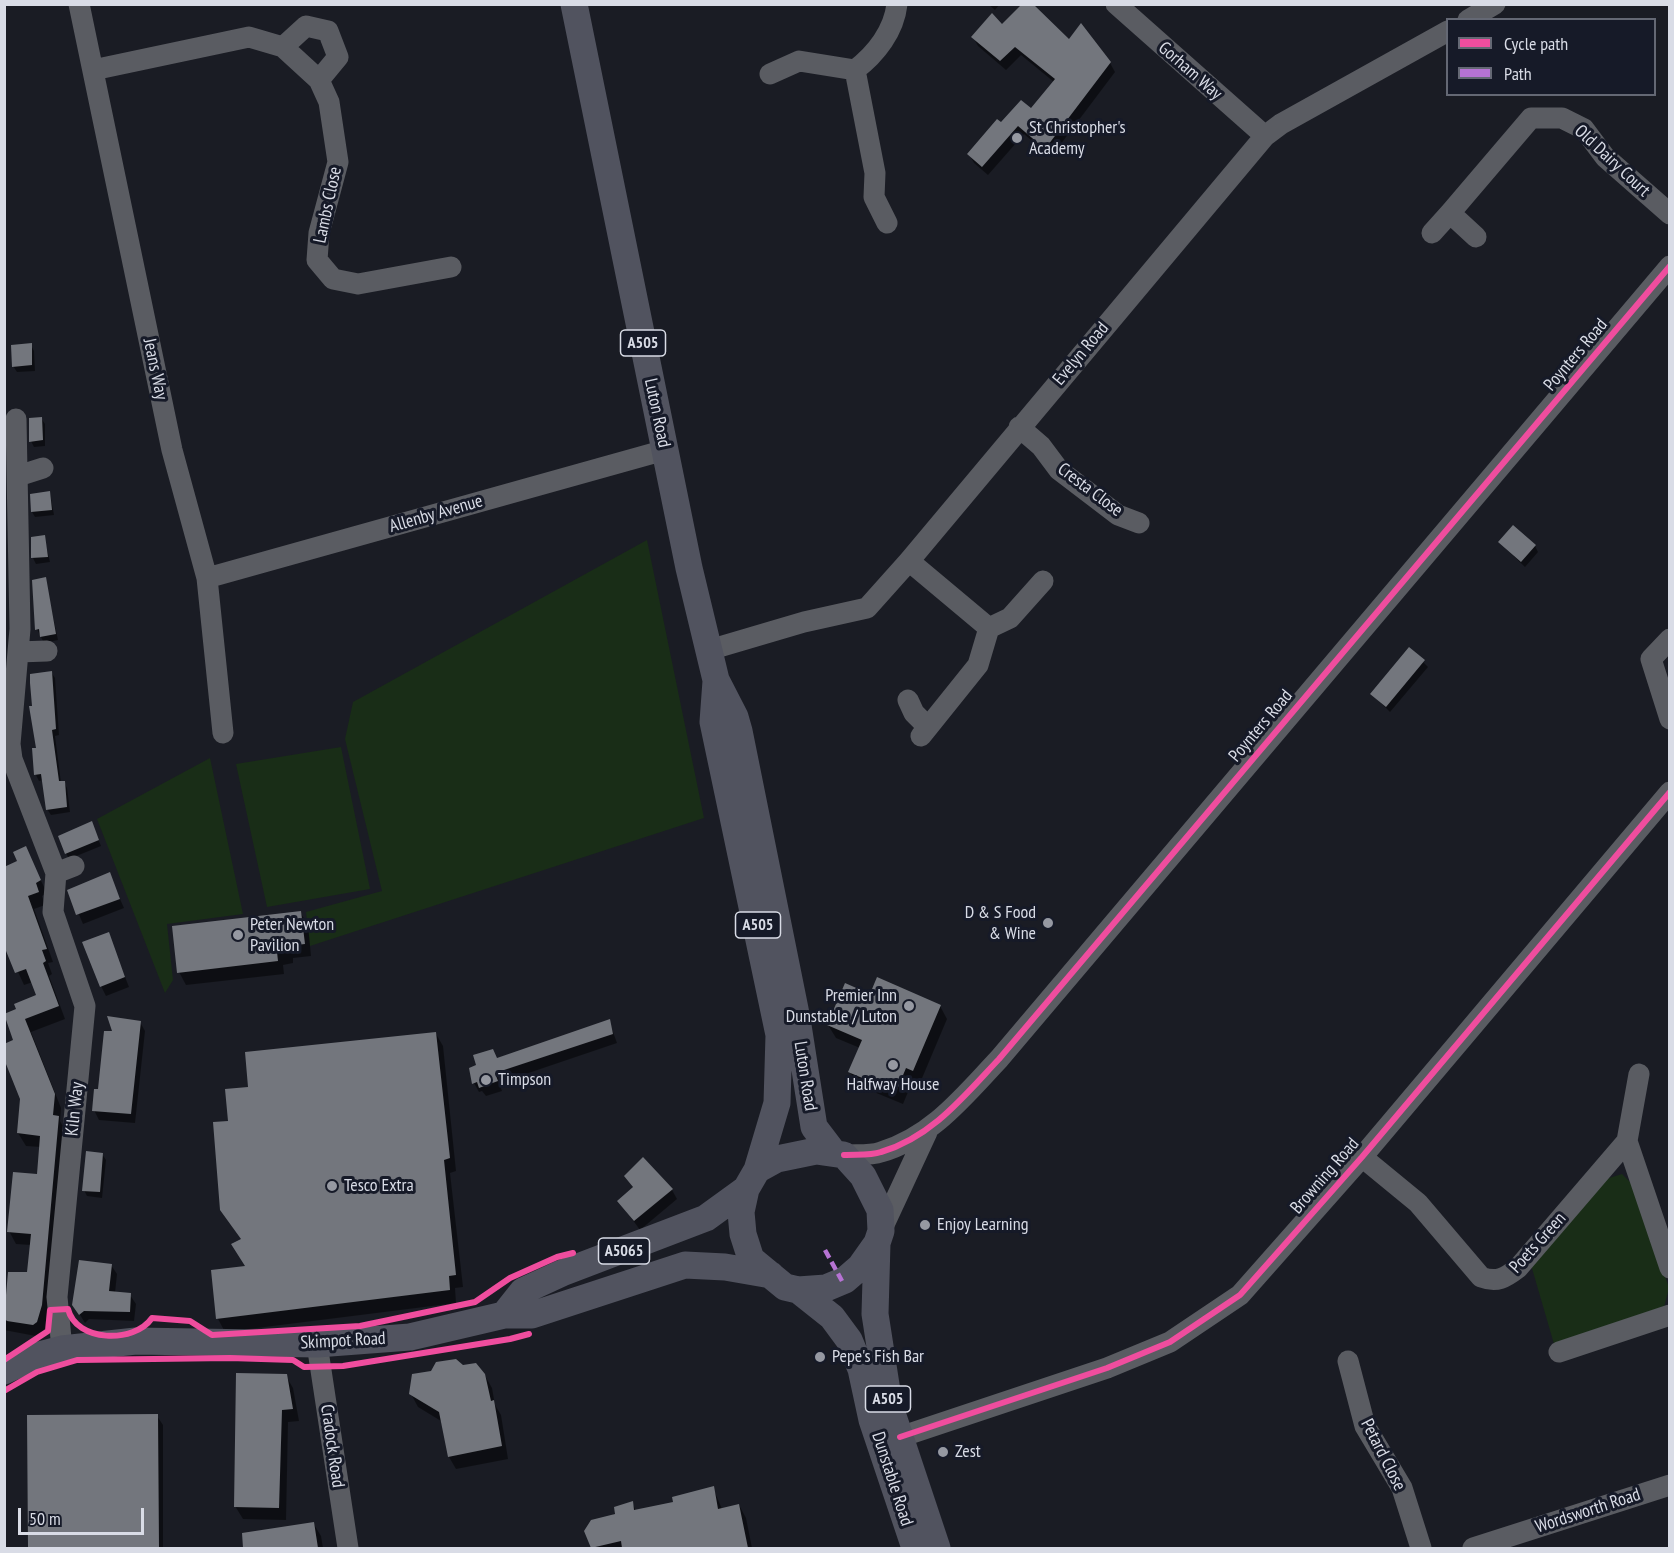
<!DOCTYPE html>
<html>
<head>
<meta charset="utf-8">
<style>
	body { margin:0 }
	#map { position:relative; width:1674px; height:1553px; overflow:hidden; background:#1a1c24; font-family:"PT Sans Narrow",sans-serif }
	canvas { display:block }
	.frame { position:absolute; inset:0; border:6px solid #d9dce6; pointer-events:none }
	.legend { position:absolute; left:1446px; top:18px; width:210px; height:78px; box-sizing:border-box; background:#161a28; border:2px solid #646874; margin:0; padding:8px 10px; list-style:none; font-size:18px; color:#d9dce6 }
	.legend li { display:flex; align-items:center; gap:12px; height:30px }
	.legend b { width:30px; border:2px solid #646874 }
	.scale { position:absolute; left:18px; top:1508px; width:126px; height:27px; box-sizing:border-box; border:3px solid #d9dce6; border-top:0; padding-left:8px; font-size:18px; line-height:21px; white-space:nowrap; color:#d9dce6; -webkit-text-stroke:4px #161a28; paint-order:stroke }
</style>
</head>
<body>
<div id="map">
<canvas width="1674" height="1553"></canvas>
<div class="frame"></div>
<ul class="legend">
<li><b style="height:8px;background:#ef4d9e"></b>Cycle path</li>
<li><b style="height:8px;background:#b673d3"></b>Path</li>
</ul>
<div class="scale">50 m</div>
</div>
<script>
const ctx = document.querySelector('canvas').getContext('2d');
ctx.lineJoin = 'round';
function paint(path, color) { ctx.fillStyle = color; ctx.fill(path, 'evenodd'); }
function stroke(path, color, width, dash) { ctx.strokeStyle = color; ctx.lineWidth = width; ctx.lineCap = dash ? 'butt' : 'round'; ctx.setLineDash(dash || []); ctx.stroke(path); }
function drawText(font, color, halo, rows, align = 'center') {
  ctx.font = font + ' "PT Sans Narrow",sans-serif'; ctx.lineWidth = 6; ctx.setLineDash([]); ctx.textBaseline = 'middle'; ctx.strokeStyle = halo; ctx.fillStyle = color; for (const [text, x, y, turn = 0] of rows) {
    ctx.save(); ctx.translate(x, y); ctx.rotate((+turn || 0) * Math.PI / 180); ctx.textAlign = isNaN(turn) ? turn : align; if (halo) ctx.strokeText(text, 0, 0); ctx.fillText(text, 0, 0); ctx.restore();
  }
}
paint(new Path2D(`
	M 647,540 L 704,818 L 310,946 L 306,912 L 382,891 L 345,739 L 353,702 Z
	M 341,747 L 370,889 L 267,907 L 236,764 Z
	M 210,758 L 243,914 L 167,924 L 173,980 L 165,993 L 97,819 Z
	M 1622,1174 L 1635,1187 L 1669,1288 L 1663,1311 L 1554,1344 L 1531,1265 L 1603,1180 Z`), '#192d17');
paint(new Path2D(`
	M 988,4 L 1000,4 L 995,10 Z
	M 1019,4 L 1030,4 L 1069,41 L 1110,63 L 1115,72 L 1051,157 L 1024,134 L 988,175 L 974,163 L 969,154 L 1031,111 L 1054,82 L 1021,55 L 1006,70 L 978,46 L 973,37 L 1002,26 L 1021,8 Z
	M 31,345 L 34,351 L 35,371 L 17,372 L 13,366 Z
	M 41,418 L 45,424 L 45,446 L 34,447 L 31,441 Z
	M 50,493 L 54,515 L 35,517 L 32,512 Z
	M 44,537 L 50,562 L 36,564 L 33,558 L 33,539 Z
	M 1500,543 L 1535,546 L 1538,552 L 1525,567 Z
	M 45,579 L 58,640 L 44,643 L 37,629 Z
	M 1410,649 L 1428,667 L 1390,712 L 1372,694 Z
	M 51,672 L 55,678 L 59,735 L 55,736 L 61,783 L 64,782 L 67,788 L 70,812 L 51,815 L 47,809 L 43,780 L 39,781 L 36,775 L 34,750 L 38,749 L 34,707 Z
	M 91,822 L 101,846 L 69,859 L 66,853 Z
	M 25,848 L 47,893 L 42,896 L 45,905 L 34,909 L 53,962 L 48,963 L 52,974 L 49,976 L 65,1019 L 31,1032 L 61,1108 L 60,1121 L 65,1130 L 56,1248 L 44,1335 L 41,1337 L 4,1330 L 4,1301 L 29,1274 L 31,1245 L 16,1244 L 9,1231 L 38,1176 L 41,1147 L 26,1146 L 18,1133 L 21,1098 L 15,1041 L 18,1009 L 38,996 L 33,982 L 24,985 L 4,941 L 19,862 Z
	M 109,874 L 124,908 L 83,924 L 69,891 Z
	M 300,912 L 308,925 L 311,956 L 293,958 L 293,963 L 283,965 L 284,974 L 186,985 L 179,972 Z
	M 108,934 L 129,987 L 106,996 L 101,986 Z
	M 871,996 L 940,1006 L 947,1019 L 920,1083 L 913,1080 L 903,1104 L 857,1085 L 850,1072 L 860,1048 L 836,1038 L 828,1025 Z
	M 609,1021 L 617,1043 L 499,1083 L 502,1091 L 486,1096 L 482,1091 L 479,1092 L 474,1083 L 498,1059 Z
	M 140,1022 L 145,1031 L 135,1123 L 99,1120 L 94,1110 L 114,1032 Z
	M 436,1034 L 443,1046 L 456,1171 L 450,1173 L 463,1287 L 455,1288 L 456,1303 L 225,1332 L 218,1319 L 212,1271 L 247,1268 L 242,1240 L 221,1209 L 229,1122 L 250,1089 Z
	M 102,1154 L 106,1160 L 102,1198 L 87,1196 L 84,1190 Z
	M 626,1176 L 672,1190 L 677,1199 L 640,1230 L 619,1201 L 634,1189 Z
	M 111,1265 L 117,1274 L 115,1293 L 130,1295 L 136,1304 L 134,1321 L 89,1319 L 85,1323 L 74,1305 Z
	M 463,1366 L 484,1374 L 492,1388 L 495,1405 L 501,1415 L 508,1459 L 456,1469 L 449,1457 L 441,1421 L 418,1407 L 411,1394 Z
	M 286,1376 L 293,1388 L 299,1421 L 288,1422 L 286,1520 L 243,1519 L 235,1506 Z
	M 28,1416 L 157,1416 L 163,1425 L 163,1548 L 29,1548 Z
	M 713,1488 L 722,1509 L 739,1505 L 746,1518 L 752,1548 L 593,1548 L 586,1531 L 632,1503 L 636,1511 L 674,1503 Z
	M 313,1523 L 321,1536 L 323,1548 L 245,1548 L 244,1534 Z`), '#0007');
paint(new Path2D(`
	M 1022,4 L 1033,4 L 1069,39 L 1081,23 L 1111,62 L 1045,149 L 1018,126 L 982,167 L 967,154 L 997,119 L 1001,122 L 1021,100 L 1031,108 L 1055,79 L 1015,47 L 1000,61 L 971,37 L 992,13 L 1002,24 Z
	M 32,343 L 32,365 L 12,367 L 11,345 Z
	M 42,417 L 43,440 L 29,442 L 29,418 Z
	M 50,491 L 52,510 L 31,512 L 30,494 Z
	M 1513,525 L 1536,545 L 1521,562 L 1498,542 Z
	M 45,535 L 48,557 L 31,558 L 31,537 Z
	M 46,577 L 56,634 L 40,637 L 39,629 L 35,630 L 32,580 Z
	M 1409,647 L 1425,660 L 1386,707 L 1370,694 Z
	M 52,671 L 56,729 L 52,730 L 59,781 L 65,781 L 67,807 L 46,810 L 41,774 L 34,775 L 32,748 L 36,748 L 29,706 L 32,706 L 30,683 L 30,674 Z
	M 92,821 L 99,840 L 65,854 L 58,836 Z
	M 26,846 L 41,880 L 36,883 L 39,892 L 28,896 L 47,949 L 42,950 L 46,961 L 43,963 L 59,1006 L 25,1019 L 55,1094 L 53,1115 L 59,1116 L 42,1305 L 37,1322 L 33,1325 L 7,1321 L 4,1318 L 8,1272 L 27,1272 L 31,1234 L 7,1232 L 13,1172 L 37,1174 L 40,1136 L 17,1133 L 20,1099 L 4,1059 L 4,1044 L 13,1040 L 4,1014 L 16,1009 L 14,1004 L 36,995 L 26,969 L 15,973 L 4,946 L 4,867 L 17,861 L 13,852 Z
	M 110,872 L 120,899 L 76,915 L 67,890 Z
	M 301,911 L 305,944 L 287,946 L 287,951 L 277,952 L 278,961 L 177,973 L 172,926 Z
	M 109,932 L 125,977 L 100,987 L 82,942 Z
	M 877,977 L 941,1005 L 913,1071 L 906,1068 L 896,1092 L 848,1072 L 862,1040 L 827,1025 L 845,983 L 870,994 Z
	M 107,1016 L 141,1021 L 131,1114 L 92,1111 L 94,1089 L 98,1089 L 104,1031 L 112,1031 Z
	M 610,1019 L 613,1034 L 495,1073 L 498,1081 L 479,1088 L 477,1082 L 472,1084 L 469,1068 L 476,1065 L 473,1055 L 493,1049 L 497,1058 Z
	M 436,1032 L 450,1158 L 444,1160 L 456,1275 L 449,1276 L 450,1290 L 216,1319 L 211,1270 L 245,1266 L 231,1244 L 241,1239 L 220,1210 L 213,1122 L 228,1121 L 225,1089 L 248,1087 L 245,1052 Z
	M 86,1151 L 103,1153 L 100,1192 L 82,1191 Z
	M 643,1157 L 673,1189 L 634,1221 L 617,1201 L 633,1187 L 624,1176 Z
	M 79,1260 L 112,1264 L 109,1291 L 131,1293 L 130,1312 L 84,1311 L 79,1315 L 72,1305 Z
	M 456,1359 L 463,1365 L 476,1363 L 485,1374 L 491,1401 L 494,1400 L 502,1446 L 448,1457 L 439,1412 L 409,1394 L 412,1374 L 431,1371 L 436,1362 Z
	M 236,1373 L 287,1374 L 293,1409 L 282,1410 L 279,1508 L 234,1507 Z
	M 158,1414 L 159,1548 L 28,1548 L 27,1415 Z
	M 714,1486 L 718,1509 L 739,1504 L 748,1548 L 622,1548 L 621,1541 L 591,1548 L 584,1531 L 591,1520 L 615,1514 L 614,1507 L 633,1501 L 634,1510 L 673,1502 L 672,1497 Z
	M 314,1522 L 318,1548 L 243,1548 L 242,1533 Z`), '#73767d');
stroke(new Path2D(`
	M 79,4 L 172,450 L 207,578 L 223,733
	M 1116,4 L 1265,136
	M 1468,20 L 1495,4
	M 283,47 L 306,26 L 328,31 L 338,57 L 319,80
	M 93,70 L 249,37 L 283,47 L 319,80 L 329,102 L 338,162 L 319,233 L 317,260 L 333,279 L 358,284 L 451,267
	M 855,70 L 875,173 L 874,197 L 887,223
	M 770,74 L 799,61 L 855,70 C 876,54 894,31 897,4
	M 1432,233 L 1450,213
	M 1476,237 L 1450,213 L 1531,118 L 1562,118 L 1584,129 L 1605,157 L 1670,214
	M 16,419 L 20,629 L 10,744 L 12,759 L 56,873 L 53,912 L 85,1006 L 57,1297 L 62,1349
	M 1019,427 L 1041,446 L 1059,470 L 1118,515 L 1139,523
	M 18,476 L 43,468
	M 909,561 L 989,628
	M 207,578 L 665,450
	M 1670,639 L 1651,659 L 1670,719
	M 709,650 L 804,622 L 867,608 L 909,561 L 1265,136 L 1281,124 L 1448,31
	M 18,652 L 47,651
	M 908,700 L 914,713 L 928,727
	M 921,736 L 978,665 L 989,628 L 1010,618 L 1043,581
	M 56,873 L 74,866
	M 1639,1074 L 1627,1141 L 1670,1268
	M 844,1155 C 855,1154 870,1156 881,1152 C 932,1137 964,1096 999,1059 L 1670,266
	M 1362,1157 L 1418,1203 L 1481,1277 C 1497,1283 1505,1278 1518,1268 L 1627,1141
	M 881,1231 L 927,1132
	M 317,1344 L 348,1548
	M 1559,1352 L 1670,1315
	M 1348,1361 L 1365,1426 L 1402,1488 L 1421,1548
	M 900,1437 L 1107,1368 L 1170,1342 L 1240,1295 L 1362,1157 L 1670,792
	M 1473,1548 L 1670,1485`), '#5a5c62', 21);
stroke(new Path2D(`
	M 574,4 L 689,568 L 716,680 L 735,717 L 739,731 L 797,1019 L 814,1127 L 833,1152
	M 716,681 L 713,722 L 779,1035 L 777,1103 L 757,1170
	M 816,1151 L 844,1155 L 863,1176 L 880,1210 L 881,1231 L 877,1243 L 860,1267 L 845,1280 L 826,1288 L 798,1290 L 785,1287 L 751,1259 L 743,1234 L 741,1212 L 746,1189 L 757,1170 L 777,1159 Z
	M 877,1243 L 875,1314 L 889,1404 L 937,1548
	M 798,1290 L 832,1317 L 849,1340 L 861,1369 L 872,1420 L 915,1548
	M 504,1315 L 523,1291 L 562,1273 L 706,1218 L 746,1189
	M 4,1371 L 39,1355 L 62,1349 L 136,1341 L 317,1344 L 410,1337 L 504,1315 L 532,1315 L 685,1265 L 725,1267 L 771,1275`), '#51535f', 27);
stroke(new Path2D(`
	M 825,1250 L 842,1281`), '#b673d3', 4.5, [9, 4.5]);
stroke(new Path2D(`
	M 844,1155 C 855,1154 870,1156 881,1152 C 932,1137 964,1096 999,1059 L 1670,266
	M 4,1360 L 48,1331 L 50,1310 L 68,1309 C 76,1342 134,1344 152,1318 L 190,1321 L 212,1335 L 360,1326 L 475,1302 L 510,1278 L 557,1257 L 573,1253
	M 4,1391 L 37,1372 L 77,1360 L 230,1358 L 293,1360 L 304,1367 L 343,1366 L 510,1339 L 529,1334
	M 900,1437 L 1107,1368 L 1170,1342 L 1240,1295 L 1362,1157 L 1670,792`), '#ef4d9e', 6);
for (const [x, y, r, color] of [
	[1017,138,6,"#9699a2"],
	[1048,923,6,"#9699a2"],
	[238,935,6,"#9699a2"],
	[909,1006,6,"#9699a2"],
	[893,1065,6,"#9699a2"],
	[486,1080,6,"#9699a2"],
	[332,1186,6,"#9699a2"],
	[925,1225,6,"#9699a2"],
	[820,1357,6,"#9699a2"],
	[943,1452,6,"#9699a2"]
]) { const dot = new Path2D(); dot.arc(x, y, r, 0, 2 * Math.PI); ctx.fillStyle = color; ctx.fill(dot); stroke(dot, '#161a28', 2); }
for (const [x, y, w] of [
	[643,343,45],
	[758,925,45],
	[624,1251,51],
	[888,1399,45]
]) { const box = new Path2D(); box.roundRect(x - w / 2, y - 13, w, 26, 4.5); ctx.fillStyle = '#161a28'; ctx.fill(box); stroke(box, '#d9dce6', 1.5); }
drawText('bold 16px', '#d9dce6', null, [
	["A505",643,343],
	["A505",758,925],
	["A5065",624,1251],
	["A505",888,1399]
]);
drawText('18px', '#d9dce6', '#161a28', [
	["Gorham Way",1190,71,41],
	["Old Dairy Court",1612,161,43],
	["Lambs Close",328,205,-78],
	["Evelyn Road",1081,354,-50],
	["Poynters Road",1576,355,-50],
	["Jeans Way",155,369,78],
	["Luton Road",657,413,78],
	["Cresta Close",1090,490,37],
	["Allenby Avenue",436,514,-16],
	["Poynters Road",1261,726,-50],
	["Luton Road",805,1076,81],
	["Kiln Way",75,1109,-84],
	["Browning Road",1325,1176,-49],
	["Poets Green",1538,1243,-48],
	["Skimpot Road",343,1341,-3],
	["Cradock Road",332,1446,82],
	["Petard Close",1383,1455,63],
	["Dunstable Road",892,1479,72],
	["Wordsworth Road",1588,1511,-18]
]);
drawText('18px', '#d9dce6', '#161a28', [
	["St Christopher's",1029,128],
	["Academy",1029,149],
	["D & S Food",1036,913,"right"],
	["& Wine",1036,934,"right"],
	["Peter Newton",250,925],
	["Pavilion",250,946],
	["Premier Inn",897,996,"right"],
	["Dunstable / Luton",897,1017,"right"],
	["Timpson",498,1080],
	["Halfway House",893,1085,"center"],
	["Tesco Extra",344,1186],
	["Enjoy Learning",937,1225],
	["Pepe's Fish Bar",832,1357],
	["Zest",955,1452]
], 'left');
</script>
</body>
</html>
